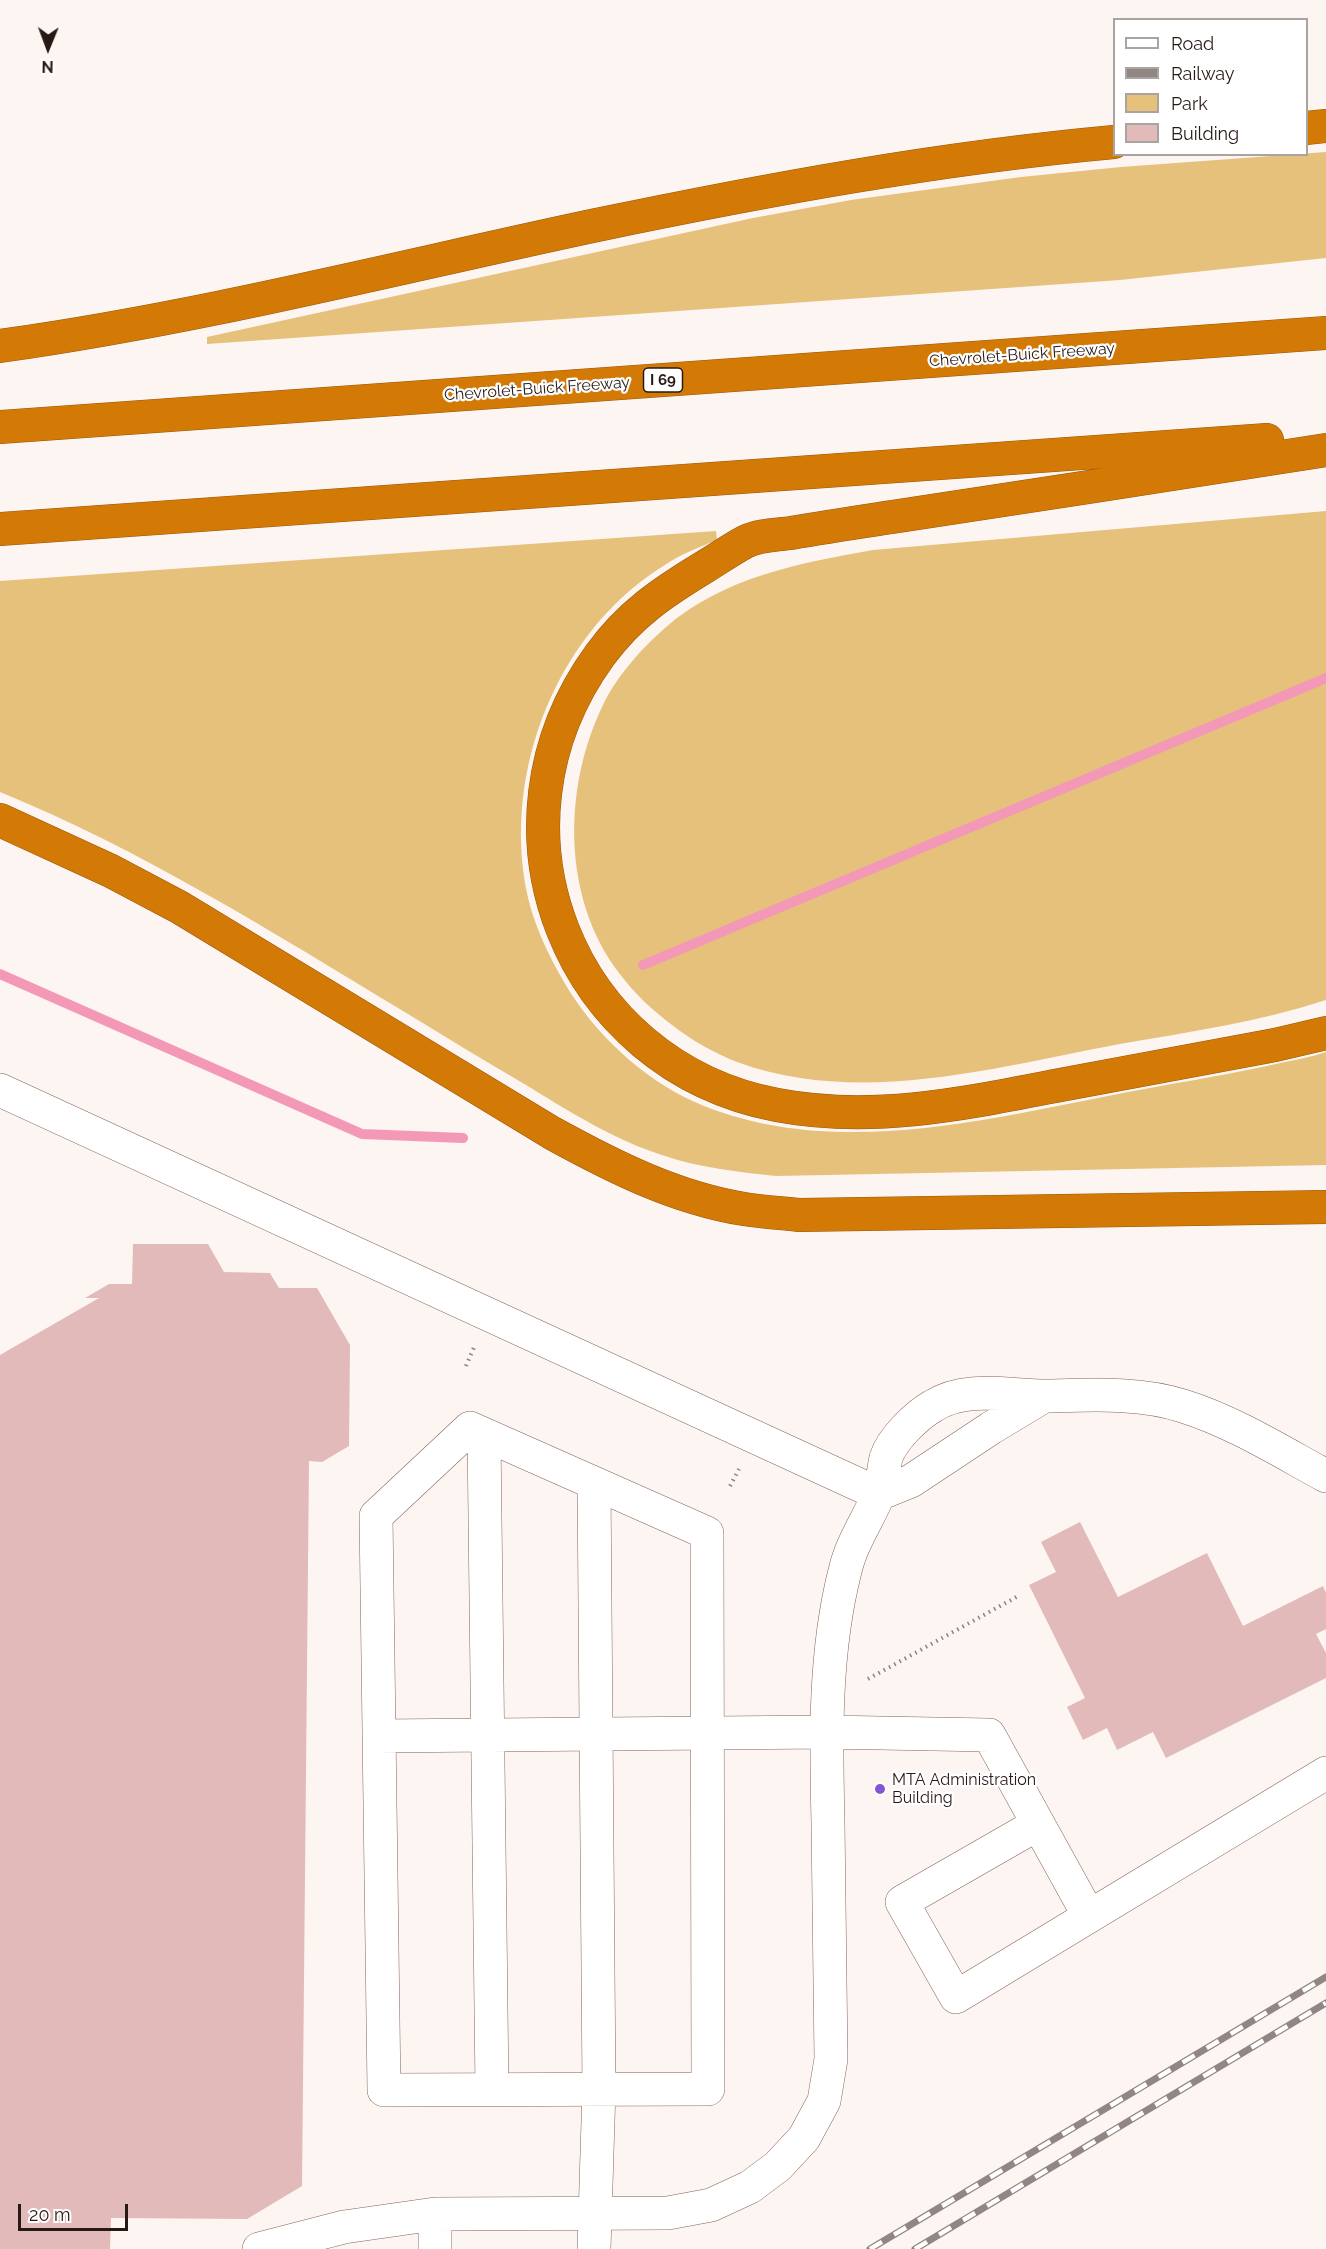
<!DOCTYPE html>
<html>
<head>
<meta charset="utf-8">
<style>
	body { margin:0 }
	#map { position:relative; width:1326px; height:2249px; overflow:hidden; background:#fdf5f2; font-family:Raleway,sans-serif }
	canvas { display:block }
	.legend { position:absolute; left:1113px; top:18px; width:195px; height:138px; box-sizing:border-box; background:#fff; border:2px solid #a9a3a2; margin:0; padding:8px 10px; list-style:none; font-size:18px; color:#271a16 }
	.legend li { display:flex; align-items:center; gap:12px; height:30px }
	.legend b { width:30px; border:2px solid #a9a3a2 }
	.north { position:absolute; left:18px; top:18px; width:60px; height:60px; -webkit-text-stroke:4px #fff; paint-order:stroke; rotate:181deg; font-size:16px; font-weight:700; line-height:24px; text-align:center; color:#271a16 }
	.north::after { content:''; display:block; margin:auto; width:21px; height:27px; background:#271a16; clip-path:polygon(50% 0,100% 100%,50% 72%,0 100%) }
	.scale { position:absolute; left:18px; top:2204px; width:110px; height:27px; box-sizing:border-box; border:3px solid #271a16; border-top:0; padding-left:8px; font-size:18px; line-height:21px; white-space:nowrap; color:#271a16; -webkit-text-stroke:4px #fff; paint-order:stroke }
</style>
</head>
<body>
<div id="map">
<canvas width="1326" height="2249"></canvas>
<ul class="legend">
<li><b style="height:8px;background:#fff"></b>Road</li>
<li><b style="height:8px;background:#918683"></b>Railway</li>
<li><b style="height:16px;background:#e5c17c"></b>Park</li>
<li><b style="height:16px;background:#e1bab9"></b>Building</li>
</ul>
<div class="north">N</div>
<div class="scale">20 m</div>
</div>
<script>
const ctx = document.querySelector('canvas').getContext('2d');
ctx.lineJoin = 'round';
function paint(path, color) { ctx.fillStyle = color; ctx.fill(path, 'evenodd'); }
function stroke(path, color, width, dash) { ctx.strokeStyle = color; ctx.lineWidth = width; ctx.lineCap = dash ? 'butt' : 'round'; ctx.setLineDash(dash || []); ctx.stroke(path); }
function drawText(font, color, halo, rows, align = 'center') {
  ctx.font = font + ' Raleway,sans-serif'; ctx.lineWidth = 4.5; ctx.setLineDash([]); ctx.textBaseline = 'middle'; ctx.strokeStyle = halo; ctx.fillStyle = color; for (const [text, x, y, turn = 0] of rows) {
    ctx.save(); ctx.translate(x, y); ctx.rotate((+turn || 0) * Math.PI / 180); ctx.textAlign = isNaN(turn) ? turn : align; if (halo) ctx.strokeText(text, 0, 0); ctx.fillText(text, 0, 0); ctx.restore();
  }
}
paint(new Path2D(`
	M 1326,152 L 1326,258 L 1120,280 L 207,344 L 207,337 L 753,218 L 851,200 L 1021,177 L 1121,167 Z
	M 1326,511 L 1326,1000 C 1259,1022 1189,1032 1120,1044 C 996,1067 860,1107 737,1062 C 714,1053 691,1040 672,1025 C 652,1010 634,993 619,973 C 562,898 563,789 602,707 C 616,677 641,649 665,628 C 723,577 800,563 873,550 Z
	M 716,531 L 717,540 C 700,547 683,553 668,563 C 558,629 502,770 527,893 C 534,928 555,969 574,998 C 605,1044 652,1085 704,1106 C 843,1161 998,1116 1139,1090 C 1186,1081 1233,1074 1280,1063 C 1295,1060 1311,1057 1326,1052 L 1326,1165 L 776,1176 C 739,1172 701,1168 665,1156 C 617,1141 573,1114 531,1088 C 488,1063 446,1037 403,1011 C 272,932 142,850 0,792 L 0,581 Z`), '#e5c17c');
stroke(new Path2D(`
	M 643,965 L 1326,678
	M 0,974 L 362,1134 L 463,1138`), '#f399b7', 10);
paint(new Path2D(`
	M 133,1244 L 208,1244 L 224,1272 L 270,1273 L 279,1288 L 317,1288 L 350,1345 L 349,1446 L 322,1462 L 309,1461 L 302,2186 L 247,2219 L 111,2218 L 110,2249 L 0,2249 L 0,1355 L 99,1298 L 85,1298 L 109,1284 L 132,1284 Z
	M 1080,1522 L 1118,1597 L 1207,1553 L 1243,1626 L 1323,1586 L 1326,1593 L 1326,1629 L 1316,1634 L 1326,1653 L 1326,1678 L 1166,1758 L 1153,1732 L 1117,1750 L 1107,1728 L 1083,1740 L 1067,1707 L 1085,1698 L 1029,1585 L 1056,1572 L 1041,1542 Z`), '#e1bab9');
const minor = new Path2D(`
	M 0,1090 L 879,1494 L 911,1481 L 991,1428 L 1044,1396
	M 470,1428 L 707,1533 L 708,2089 L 384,2090 L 376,1516 Z
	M 484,1435 L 492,2089
	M 594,1483 L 599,2089 L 594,2249
	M 379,1736 L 826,1732 L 989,1735 L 1089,1916
	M 1038,1824 L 902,1902 L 956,1997 L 1326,1773
	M 259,2249 L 344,2227 L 435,2214 L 668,2213 L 711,2205 L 750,2187 L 778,2166 L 804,2138 L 824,2101 L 831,2059 C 830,1980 829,1902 828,1823 C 826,1739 824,1653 845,1571 C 851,1544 867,1521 878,1496 C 883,1484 883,1470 886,1458 C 892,1439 916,1416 933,1406 C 966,1385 1010,1396 1046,1396 C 1091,1395 1140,1392 1183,1406 C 1234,1422 1280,1451 1326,1476
	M 435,2249 L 435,2214`);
const highway = new Path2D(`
	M 1306,128 L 1326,126
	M 0,346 C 200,318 395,268 592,226 C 765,190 938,158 1114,142
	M 0,427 L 1326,333
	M 1326,450 C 1181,473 1037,495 892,517 C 859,522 825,527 791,533 C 776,535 759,535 745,542 C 732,549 719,558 706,566 C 663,592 630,614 600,655 C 474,828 568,1065 777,1105 C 871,1123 963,1104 1055,1086 C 1128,1073 1201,1059 1275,1045 L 1326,1033
	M 0,529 L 1267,440
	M 0,820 L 111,871 L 179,907 L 552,1133 C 612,1166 675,1198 744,1209 C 762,1212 781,1213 799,1215 L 1326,1207`);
stroke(minor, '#856459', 34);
stroke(highway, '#97580c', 34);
stroke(new Path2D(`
	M 466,1366 L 475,1345
	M 730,1486 L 739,1469
	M 868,1679 L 1020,1595`), '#8d827f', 4, [1.5, 4.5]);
stroke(minor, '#fff', 33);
stroke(highway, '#d37a06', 33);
const rail = new Path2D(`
	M 870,2249 L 1326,1977
	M 915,2249 L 1326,2003`);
stroke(rail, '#918683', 7);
stroke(rail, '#fff', 4.5, [14]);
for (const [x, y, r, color] of [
	[880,1789,6,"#8258d2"]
]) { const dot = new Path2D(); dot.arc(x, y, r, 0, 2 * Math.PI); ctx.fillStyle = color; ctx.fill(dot); stroke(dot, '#fff', 2); }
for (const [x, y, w] of [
	[663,380,39]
]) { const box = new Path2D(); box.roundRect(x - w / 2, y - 12, w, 24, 4.5); ctx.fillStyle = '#fff'; ctx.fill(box); stroke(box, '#271a16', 1.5); }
drawText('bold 15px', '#271a16', null, [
	["I 69",663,380]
]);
drawText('16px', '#271a16', '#fff', [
	["Chevrolet-Buick Freeway",1022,355,-4],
	["Chevrolet-Buick Freeway",537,389,-4]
]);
drawText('16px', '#271a16', '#fff', [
	["MTA Administration",892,1780],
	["Building",892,1798]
], 'left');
</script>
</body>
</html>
